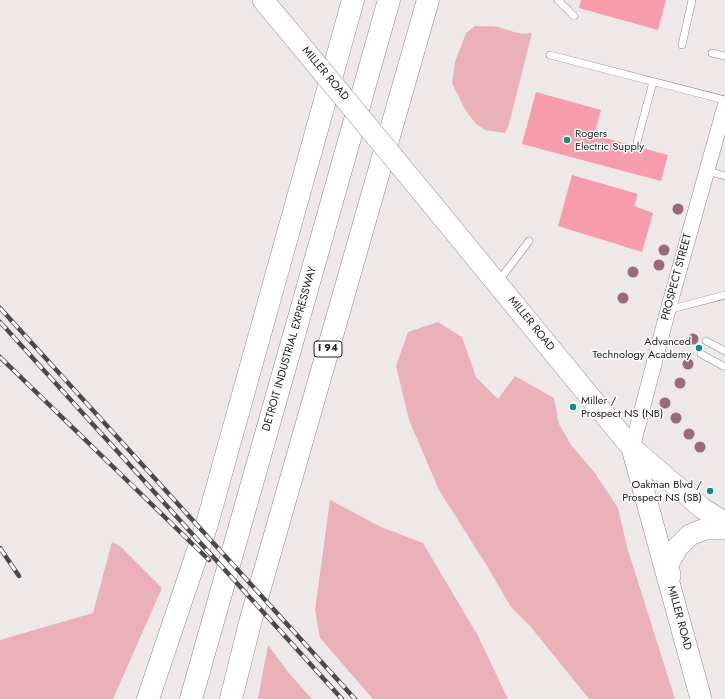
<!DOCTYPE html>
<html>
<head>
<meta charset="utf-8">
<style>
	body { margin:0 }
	canvas { display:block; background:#eee8e9 }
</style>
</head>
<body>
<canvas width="725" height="699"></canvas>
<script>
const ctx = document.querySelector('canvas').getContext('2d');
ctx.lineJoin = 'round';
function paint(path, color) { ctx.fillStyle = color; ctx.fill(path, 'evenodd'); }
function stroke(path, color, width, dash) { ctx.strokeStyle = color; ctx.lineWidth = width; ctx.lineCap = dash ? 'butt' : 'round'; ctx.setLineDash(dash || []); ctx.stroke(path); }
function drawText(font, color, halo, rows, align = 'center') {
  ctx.font = font + ' Jost,sans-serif'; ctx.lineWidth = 3; ctx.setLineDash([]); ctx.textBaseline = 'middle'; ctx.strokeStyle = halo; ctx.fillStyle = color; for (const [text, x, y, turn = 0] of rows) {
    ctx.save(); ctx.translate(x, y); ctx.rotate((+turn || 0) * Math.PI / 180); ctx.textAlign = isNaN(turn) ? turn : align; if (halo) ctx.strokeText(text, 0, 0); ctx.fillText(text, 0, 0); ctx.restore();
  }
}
paint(new Path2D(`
	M 475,26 C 483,27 493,25 501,28 C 513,31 518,35 532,33 L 509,124 L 505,133 L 485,130 L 476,124 L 466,111 L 452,83 L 455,62 L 466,33 Z
	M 438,322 L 462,337 L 476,377 L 498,399 L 515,376 L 554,398 L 559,424 L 571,445 L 595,473 L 618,508 L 627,547 L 675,699 L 589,699 L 530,626 L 511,607 L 487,566 L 439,490 L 409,420 L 396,366 L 408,332 Z
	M 330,500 L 381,527 L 423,543 L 478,636 L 508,699 L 373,699 L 320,638 L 315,610 Z
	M 112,542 L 119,545 L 162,588 L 113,699 L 0,699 L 0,640 L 93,613 Z
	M 268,645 L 288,672 L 312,699 L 258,699 Z`), '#eab1b9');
paint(new Path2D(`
	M 581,0 L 666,0 L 658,30 L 579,8 Z
	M 536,92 L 601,110 L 594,135 L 668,155 L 661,181 L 522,144 Z
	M 572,175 L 638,194 L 634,206 L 653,213 L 642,252 L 558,226 Z`), '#f69cab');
const lane = new Path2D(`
	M 558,0 L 574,16
	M 682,45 L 692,0
	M 712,53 L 725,56
	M 550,55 L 725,100
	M 637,142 L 653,82
	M 707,171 L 725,176
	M 498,282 L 529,241
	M 668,310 L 725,295
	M 706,341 L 725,351
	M 701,354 L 725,367`);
const street = new Path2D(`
	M 632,448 L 668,310 L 725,106`);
const secondary = new Path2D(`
	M 263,0 L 293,36
	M 422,192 L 632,448 L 701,699
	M 632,448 L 702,508 L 725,523
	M 670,576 L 668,564 L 678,547 L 690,535 L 705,529 L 725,529`);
const highway = new Path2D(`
	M 148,699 L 207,524 L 353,0
	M 191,699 L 389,0
	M 231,699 L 251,619 L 428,0`);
stroke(lane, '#8f898a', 8);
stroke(street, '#8f898a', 16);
stroke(secondary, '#8f898a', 22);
stroke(highway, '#8f898a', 23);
stroke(lane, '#fff', 7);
stroke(street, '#fff', 15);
stroke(secondary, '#fff', 21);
stroke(highway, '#fff', 22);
const rail = new Path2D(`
	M 0,308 L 355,699
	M 0,322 L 342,699
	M 0,357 L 209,560
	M 0,548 L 19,576`);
stroke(rail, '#4c4949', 4.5);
stroke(rail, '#fff', 3, [9]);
const secondaryBridge = new Path2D(`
	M 293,36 L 422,192`);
stroke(secondaryBridge, '#8f898a', 22, []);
stroke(secondaryBridge, '#fff', 21);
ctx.fillStyle = '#996a7a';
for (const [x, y] of [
	[678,209],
	[664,250],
	[659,265],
	[633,272],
	[623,298],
	[693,339],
	[688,364],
	[680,383],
	[665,403],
	[676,418],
	[689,434],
	[700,447]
]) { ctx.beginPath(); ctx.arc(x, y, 5.5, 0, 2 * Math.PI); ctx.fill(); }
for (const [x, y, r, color] of [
	[567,140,4,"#0c917a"],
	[699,348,4,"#0c917a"],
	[573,407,4,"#0c917a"],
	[710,491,4,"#0c917a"]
]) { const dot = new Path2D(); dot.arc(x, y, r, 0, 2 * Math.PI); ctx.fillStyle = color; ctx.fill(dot); stroke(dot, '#fff', 1.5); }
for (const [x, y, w] of [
	[328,349,28]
]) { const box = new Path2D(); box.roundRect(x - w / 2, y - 8, w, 16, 3); ctx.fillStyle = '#fff'; ctx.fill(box); stroke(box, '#242222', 1); }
drawText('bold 10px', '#242222', null, [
	["I 94",328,349]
]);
drawText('11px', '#242222', '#fff', [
	["MILLER ROAD",325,74,50],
	["PROSPECT STREET",677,277,-75],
	["MILLER ROAD",531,324,51],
	["DETROIT INDUSTRIAL EXPRESSWAY",290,349,-74],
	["MILLER ROAD",679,618,75]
]);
drawText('11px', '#242222', '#fff', [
	["Rogers",575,134],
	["Electric Supply",575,147],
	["Advanced",691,342,"right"],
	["Technology Academy",691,355,"right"],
	["Miller /",581,401],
	["Prospect NS (NB)",581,414],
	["Oakman Blvd /",702,485,"right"],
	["Prospect NS (SB)",702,498,"right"]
], 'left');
</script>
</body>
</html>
